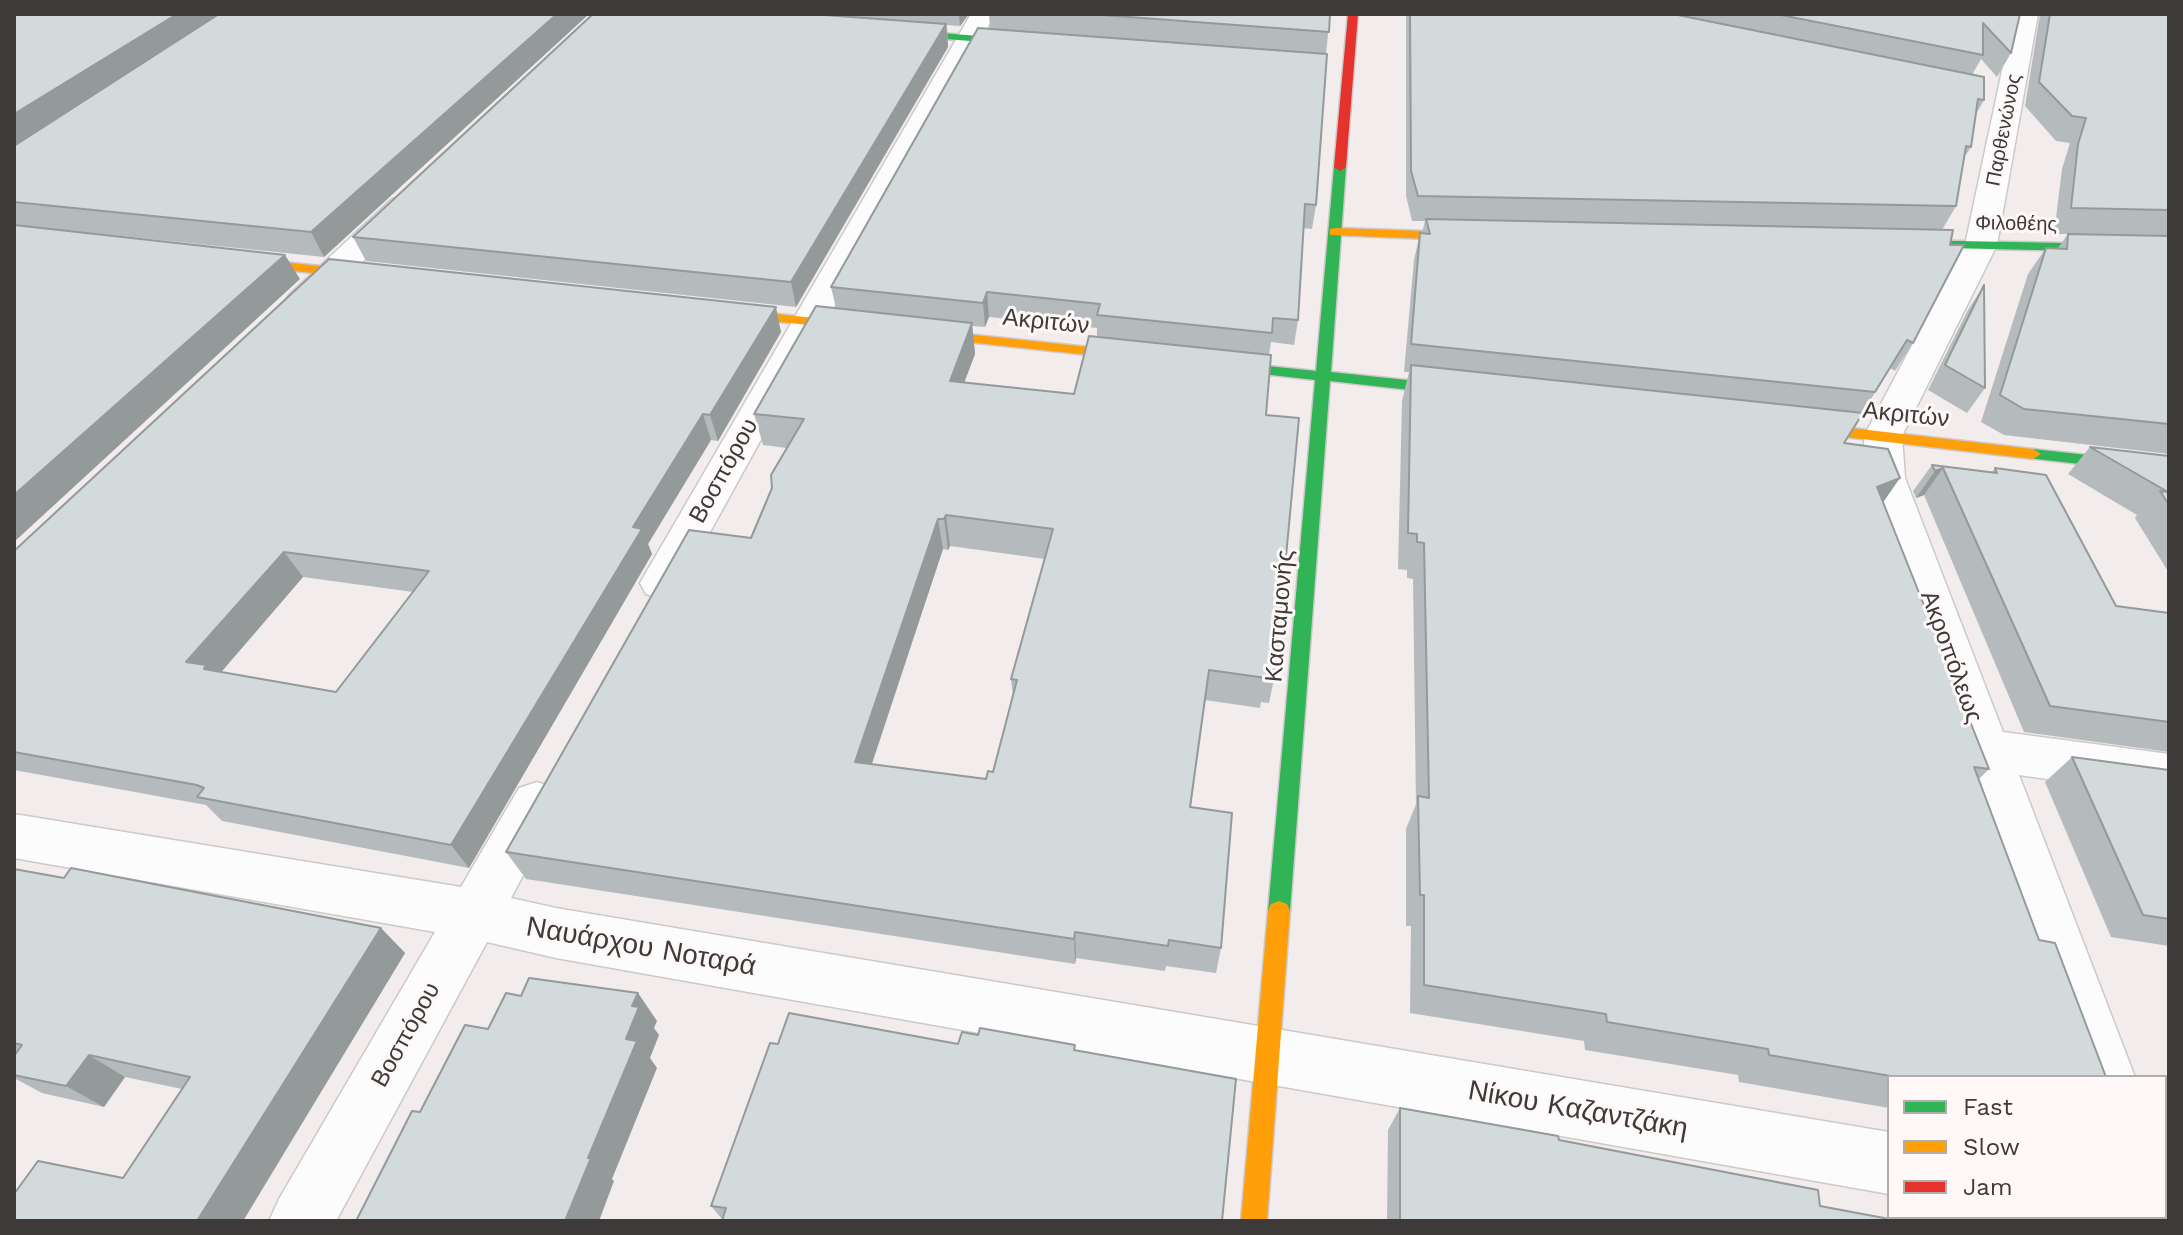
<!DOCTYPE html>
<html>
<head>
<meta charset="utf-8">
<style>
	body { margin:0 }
	#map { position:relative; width:2183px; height:1235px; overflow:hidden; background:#f2ecec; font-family:"Work Sans",sans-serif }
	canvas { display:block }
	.frame { position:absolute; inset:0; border:16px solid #3e3a39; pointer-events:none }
	.legend { position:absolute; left:1887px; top:1075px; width:280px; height:144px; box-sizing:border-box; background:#fef9f8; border:2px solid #b1adac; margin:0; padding:10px 14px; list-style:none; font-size:24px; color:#3e3a39 }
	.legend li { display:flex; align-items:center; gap:16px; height:40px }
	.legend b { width:40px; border:2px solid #b1adac }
</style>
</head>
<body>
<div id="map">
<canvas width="2183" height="1235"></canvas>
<div class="frame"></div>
<ul class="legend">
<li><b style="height:10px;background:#30b455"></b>Fast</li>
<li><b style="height:10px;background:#ff9f0a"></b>Slow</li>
<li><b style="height:10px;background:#e5322d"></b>Jam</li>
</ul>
</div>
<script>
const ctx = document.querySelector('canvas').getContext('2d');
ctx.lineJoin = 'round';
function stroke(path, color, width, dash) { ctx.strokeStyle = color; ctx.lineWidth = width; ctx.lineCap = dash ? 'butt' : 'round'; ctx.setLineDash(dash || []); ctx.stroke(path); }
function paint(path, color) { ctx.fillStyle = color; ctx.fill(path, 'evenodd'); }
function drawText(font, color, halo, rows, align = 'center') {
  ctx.font = font + ' "Work Sans",sans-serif'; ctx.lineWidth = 6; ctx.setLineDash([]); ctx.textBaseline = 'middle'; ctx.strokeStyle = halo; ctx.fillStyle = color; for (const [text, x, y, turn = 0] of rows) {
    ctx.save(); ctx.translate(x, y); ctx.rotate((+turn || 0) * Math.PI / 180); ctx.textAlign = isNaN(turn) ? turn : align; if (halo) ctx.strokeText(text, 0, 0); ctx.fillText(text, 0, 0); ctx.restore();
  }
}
const street = new Path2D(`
	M 971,14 L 995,14 L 682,583 L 676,594 L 661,599 L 646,594 L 640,583 Z
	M 2014,14 L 2038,14 L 1997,245 L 1902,436 L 1905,478 L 2003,732 L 2169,754 L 2169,796 L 2019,775 L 2135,1077 L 2077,1077 L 1865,478 L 1864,436 L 1965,245 Z
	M 403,197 L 414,199 L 418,206 L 414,213 L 314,308 L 302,311 L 290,308 L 285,301 L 290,294 L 392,199 Z
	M 537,782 L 555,788 L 562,803 L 511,898 L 556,908 L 1889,1132 L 1889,1194 L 556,958 L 487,942 L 336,1221 L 269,1221 L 279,1199 L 435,932 L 14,858 L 14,814 L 461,887 L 519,788 Z
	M 2165,1188 L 2169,1190 L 2169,1221 L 2127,1221 L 2126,1217 L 2165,1217 Z`);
const fast = new Path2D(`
	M 889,29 L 1031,40 L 1036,43 L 1031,46 L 885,34 L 885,30 Z
	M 1340,163 L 1346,167 L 1331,372 L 1463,386 L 1471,391 L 1463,396 L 1330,381 L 1290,911 L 1287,918 L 1279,921 L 1271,918 L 1268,911 L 1315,380 L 1210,368 L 1203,364 L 1210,360 L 1316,371 L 1334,167 Z
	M 1906,240 L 2169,245 L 2169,253 L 1901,247 L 1901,241 Z
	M 2033,449 L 2169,464 L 2169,474 L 2027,458 L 2025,454 L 2027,450 Z`);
const slow = new Path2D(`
	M 1335,228 L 1481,233 L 1487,237 L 1481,241 L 1330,235 L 1330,229 Z
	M 235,257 L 377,272 L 384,276 L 377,280 L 230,264 L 228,261 Z
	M 720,308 L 1145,353 L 1152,357 L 1145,361 L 715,315 L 715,309 Z
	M 1790,421 L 2033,449 L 2041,454 L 2033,459 L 1785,430 L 1782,426 L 1785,422 Z
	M 1279,901 L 1287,904 L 1290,911 L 1267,1221 L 1241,1221 L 1268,911 L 1271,904 Z`);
const jam = new Path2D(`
	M 1348,14 L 1358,14 L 1346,167 L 1340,171 L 1334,167 Z`);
stroke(street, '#cec9c9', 3);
stroke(fast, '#cec9c9', 3);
stroke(slow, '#cec9c9', 3);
stroke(jam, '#cec9c9', 3);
paint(street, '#fdfcfc');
paint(fast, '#30b455');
paint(slow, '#ff9f0a');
paint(jam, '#e5322d');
paint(new Path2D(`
	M 14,14 L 589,14 L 324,257 L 14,225 Z
	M 593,14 L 969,14 L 960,26 L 947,25 L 948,47 L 796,307 L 366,261 L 353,237 Z
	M 989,14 L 1330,14 L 1326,54 L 1316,205 L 1312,229 L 1303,228 L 1298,320 L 1294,345 L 1271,342 L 1269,355 L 1266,415 L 1275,674 L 1269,703 L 1261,702 L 1260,708 L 1205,700 L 1191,807 L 1221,948 L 1216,973 L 1166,966 L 1165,971 L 1076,958 L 1075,964 L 526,879 L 506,852 L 751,538 L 772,488 L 787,448 L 763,445 L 754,414 L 836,308 L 831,287 L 990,29 ZM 989,317 L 1097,328 L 1097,336 L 1074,394 L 964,383 L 975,354 L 972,326 L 985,327 ZM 950,546 L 1045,559 L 1011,679 L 1013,696 L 993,772 L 986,779 L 871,764 L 943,549 L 948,550 Z
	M 1406,14 L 2020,14 L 2011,53 L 1997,77 L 1981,59 L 1972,75 L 1984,100 L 1976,114 L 1971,147 L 1964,158 L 1956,206 L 1942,230 L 1913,343 L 1895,371 L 1890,368 L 1844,443 L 1883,502 L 1989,769 L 1979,779 L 2039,940 L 2106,1077 L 1889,1077 L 1889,1108 L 1739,1082 L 1738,1075 L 1585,1050 L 1584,1041 L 1410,1013 L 1411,926 L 1406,926 L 1406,829 L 1416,804 L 1413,579 L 1407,578 L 1407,570 L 1398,569 L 1402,401 L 1409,372 L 1404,372 L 1414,260 L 1420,233 L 1422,233 L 1425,221 L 1412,221 L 1406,196 Z
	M 2040,14 L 2169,14 L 2169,454 L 2004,435 L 1981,422 L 2028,274 L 2046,248 L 2058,248 L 2068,234 L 2054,234 L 2062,169 L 2070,143 L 2056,141 L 2025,106 Z
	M 1984,285 L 1985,388 L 1967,413 L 1928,390 L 1968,310 Z
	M 781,332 L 718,441 L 711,440 L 648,544 L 652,554 L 469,868 L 222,821 L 206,805 L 14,770 L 14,551 ZM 303,577 L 413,592 L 336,692 L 221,672 Z
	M 2090,447 L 2169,456 L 2169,573 L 2135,518 L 2137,515 L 2068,474 Z
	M 1932,465 L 1992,472 L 1995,468 L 2116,606 L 2169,613 L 2169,752 L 2024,732 L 1924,495 L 1916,498 L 1913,491 Z
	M 2072,757 L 2169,770 L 2169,946 L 2111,937 L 2045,782 Z
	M 14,869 L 64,878 L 381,928 L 405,953 L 243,1221 L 123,1178 L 182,1089 L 125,1077 L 104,1107 L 42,1093 L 14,1078 Z
	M 978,1035 L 1075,1050 L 1222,1221 L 722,1221 L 722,1219 L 711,1206 L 778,1044 L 958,1044 Z
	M 1400,1108 L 1559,1140 L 1820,1206 L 1900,1221 L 1387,1221 L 1388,1130 Z
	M 1966,1217 L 1974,1217 L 1995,1221 L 1958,1221 Z`), '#b5bbbd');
paint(new Path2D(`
	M 177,14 L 224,14 L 14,148 L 14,114 Z
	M 557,14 L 589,14 L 324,257 L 311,232 Z
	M 959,14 L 969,14 L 960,26 Z
	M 946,24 L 948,47 L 796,307 L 791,282 Z
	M 285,255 L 300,279 L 14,542 L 14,495 Z
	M 987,292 L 989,317 L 985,327 L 983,303 Z
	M 776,307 L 781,332 L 718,441 L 710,415 Z
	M 972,323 L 975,354 L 953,412 L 950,381 Z
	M 703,414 L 711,440 L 648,544 L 652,554 L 469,868 L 451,845 L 633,527 Z
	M 1943,468 L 1924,495 L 1916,498 L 1935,471 Z
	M 1900,478 L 1875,514 L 1877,487 Z
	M 946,515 L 950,546 L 948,550 L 944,519 Z
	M 938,519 L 943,549 L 863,791 L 855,762 Z
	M 284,552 L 303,577 L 217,677 L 186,662 Z
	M 381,928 L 405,953 L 243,1221 L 197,1221 Z
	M 1075,932 L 1076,958 L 1075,964 L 1074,939 Z
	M 638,993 L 657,1021 L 654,1028 L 659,1035 L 650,1058 L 657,1068 L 612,1179 L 614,1181 L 599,1221 L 565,1221 L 588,1158 L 626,1039 L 632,1006 Z
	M 89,1055 L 125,1077 L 104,1107 L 66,1086 Z`), '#94999a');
const building = new Path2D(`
	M 14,14 L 177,14 L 14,114 Z
	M 219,14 L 557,14 L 311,232 L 14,202 L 14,146 Z
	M 593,14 L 811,14 L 946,24 L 791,282 L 353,237 Z
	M 1089,14 L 1330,14 L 1329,32 Z
	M 1410,14 L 1673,14 L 1984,77 L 1984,100 L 1978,99 L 1971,147 L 1966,146 L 1956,206 L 1418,196 L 1411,171 Z
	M 1776,14 L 2020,14 L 2011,53 L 1983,23 L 1983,55 Z
	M 2050,14 L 2169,14 L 2169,210 L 2071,208 L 2078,144 L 2086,118 L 2072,116 L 2039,82 Z
	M 978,28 L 1327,54 L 1316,205 L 1305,204 L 1298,320 L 1273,318 L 1272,333 L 1097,315 L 1100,304 L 987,292 L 983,303 L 831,287 Z
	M 1426,219 L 1953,230 L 1950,245 L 1964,245 L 1913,343 L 1907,340 L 1875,392 L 1411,344 L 1420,233 L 1430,234 Z
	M 14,225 L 285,255 L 14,495 Z
	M 2068,234 L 2169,236 L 2169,424 L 2024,409 L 2000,395 L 2046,248 L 2067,249 Z
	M 329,259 L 776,307 L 710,415 L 703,414 L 633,527 L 642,529 L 451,845 L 197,797 L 204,788 L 197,785 L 14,752 L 14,551 ZM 284,552 L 429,571 L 336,692 L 204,669 L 206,665 L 186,662 Z
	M 1984,285 L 1985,388 L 1945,365 Z
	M 816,306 L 972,323 L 950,381 L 1074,394 L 1089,336 L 1271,355 L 1266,415 L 1299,418 L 1275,674 L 1266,672 L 1266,678 L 1209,670 L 1190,807 L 1232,813 L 1221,948 L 1169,940 L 1168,946 L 1075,932 L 1074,939 L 506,852 L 689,530 L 751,538 L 772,488 L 771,475 L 804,419 L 754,414 ZM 946,515 L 1053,529 L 1011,679 L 1017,680 L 993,772 L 988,771 L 986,779 L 855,762 L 938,519 L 944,519 Z
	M 1411,365 L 1863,413 L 1844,443 L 1888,449 L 1900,478 L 1877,487 L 1989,769 L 1974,767 L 2039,940 L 2055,943 L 2106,1077 L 1896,1077 L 1769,1055 L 1768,1049 L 1607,1022 L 1606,1014 L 1424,985 L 1424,895 L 1420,895 L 1418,796 L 1429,798 L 1424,543 L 1417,542 L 1417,534 L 1408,533 Z
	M 2090,447 L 2169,456 L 2169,505 L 2160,491 L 2168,492 Z
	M 1932,465 L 1997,473 L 1995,468 L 2046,475 L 2116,606 L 2169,613 L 2169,722 L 2050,706 L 1943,468 L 1935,471 Z
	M 2072,757 L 2169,770 L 2169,919 L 2143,915 Z
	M 71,868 L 381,928 L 197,1221 L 14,1221 L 14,1194 L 38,1161 L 123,1178 L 190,1077 L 89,1055 L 66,1086 L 14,1075 L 14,1056 L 22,1045 L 14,1043 L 14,869 L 64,878 Z
	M 529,978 L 638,993 L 632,1006 L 639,1007 L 626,1039 L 637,1041 L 588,1158 L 591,1158 L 565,1221 L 356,1221 L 412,1111 L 420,1112 L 465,1025 L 488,1029 L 506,993 L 521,996 Z
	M 789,1013 L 958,1044 L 962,1032 L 978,1035 L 980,1028 L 1075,1045 L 1074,1050 L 1236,1079 L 1222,1221 L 722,1221 L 726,1208 L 711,1206 L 770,1043 L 778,1044 Z
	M 1400,1108 L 1558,1136 L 1559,1140 L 1818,1190 L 1820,1206 L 1900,1221 L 1400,1221 Z
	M 1969,1217 L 1974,1217 L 1995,1221 L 1970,1221 Z`);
paint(building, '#d3dadc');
stroke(building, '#94999a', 2);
drawText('20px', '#3e3a39', '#fef9f8', [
	["Παρθενώνος",2004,130,-79],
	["Φιλοθέης",2016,224,1]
]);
drawText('24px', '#3e3a39', '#fef9f8', [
	["Ακριτών",1046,322,6],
	["Ακριτών",1906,415,6],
	["Βοσπόρου",724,471,-61],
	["Κασταμονής",1280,616,-85],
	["Ακροπόλεως",1951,657,70],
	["Βοσπόρου",406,1035,-61]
]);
drawText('28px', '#3e3a39', '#fef9f8', [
	["Ναυάρχου Νοταρά",641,947,10],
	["Νίκου Καζαντζάκη",1578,1110,10]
]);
</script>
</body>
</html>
